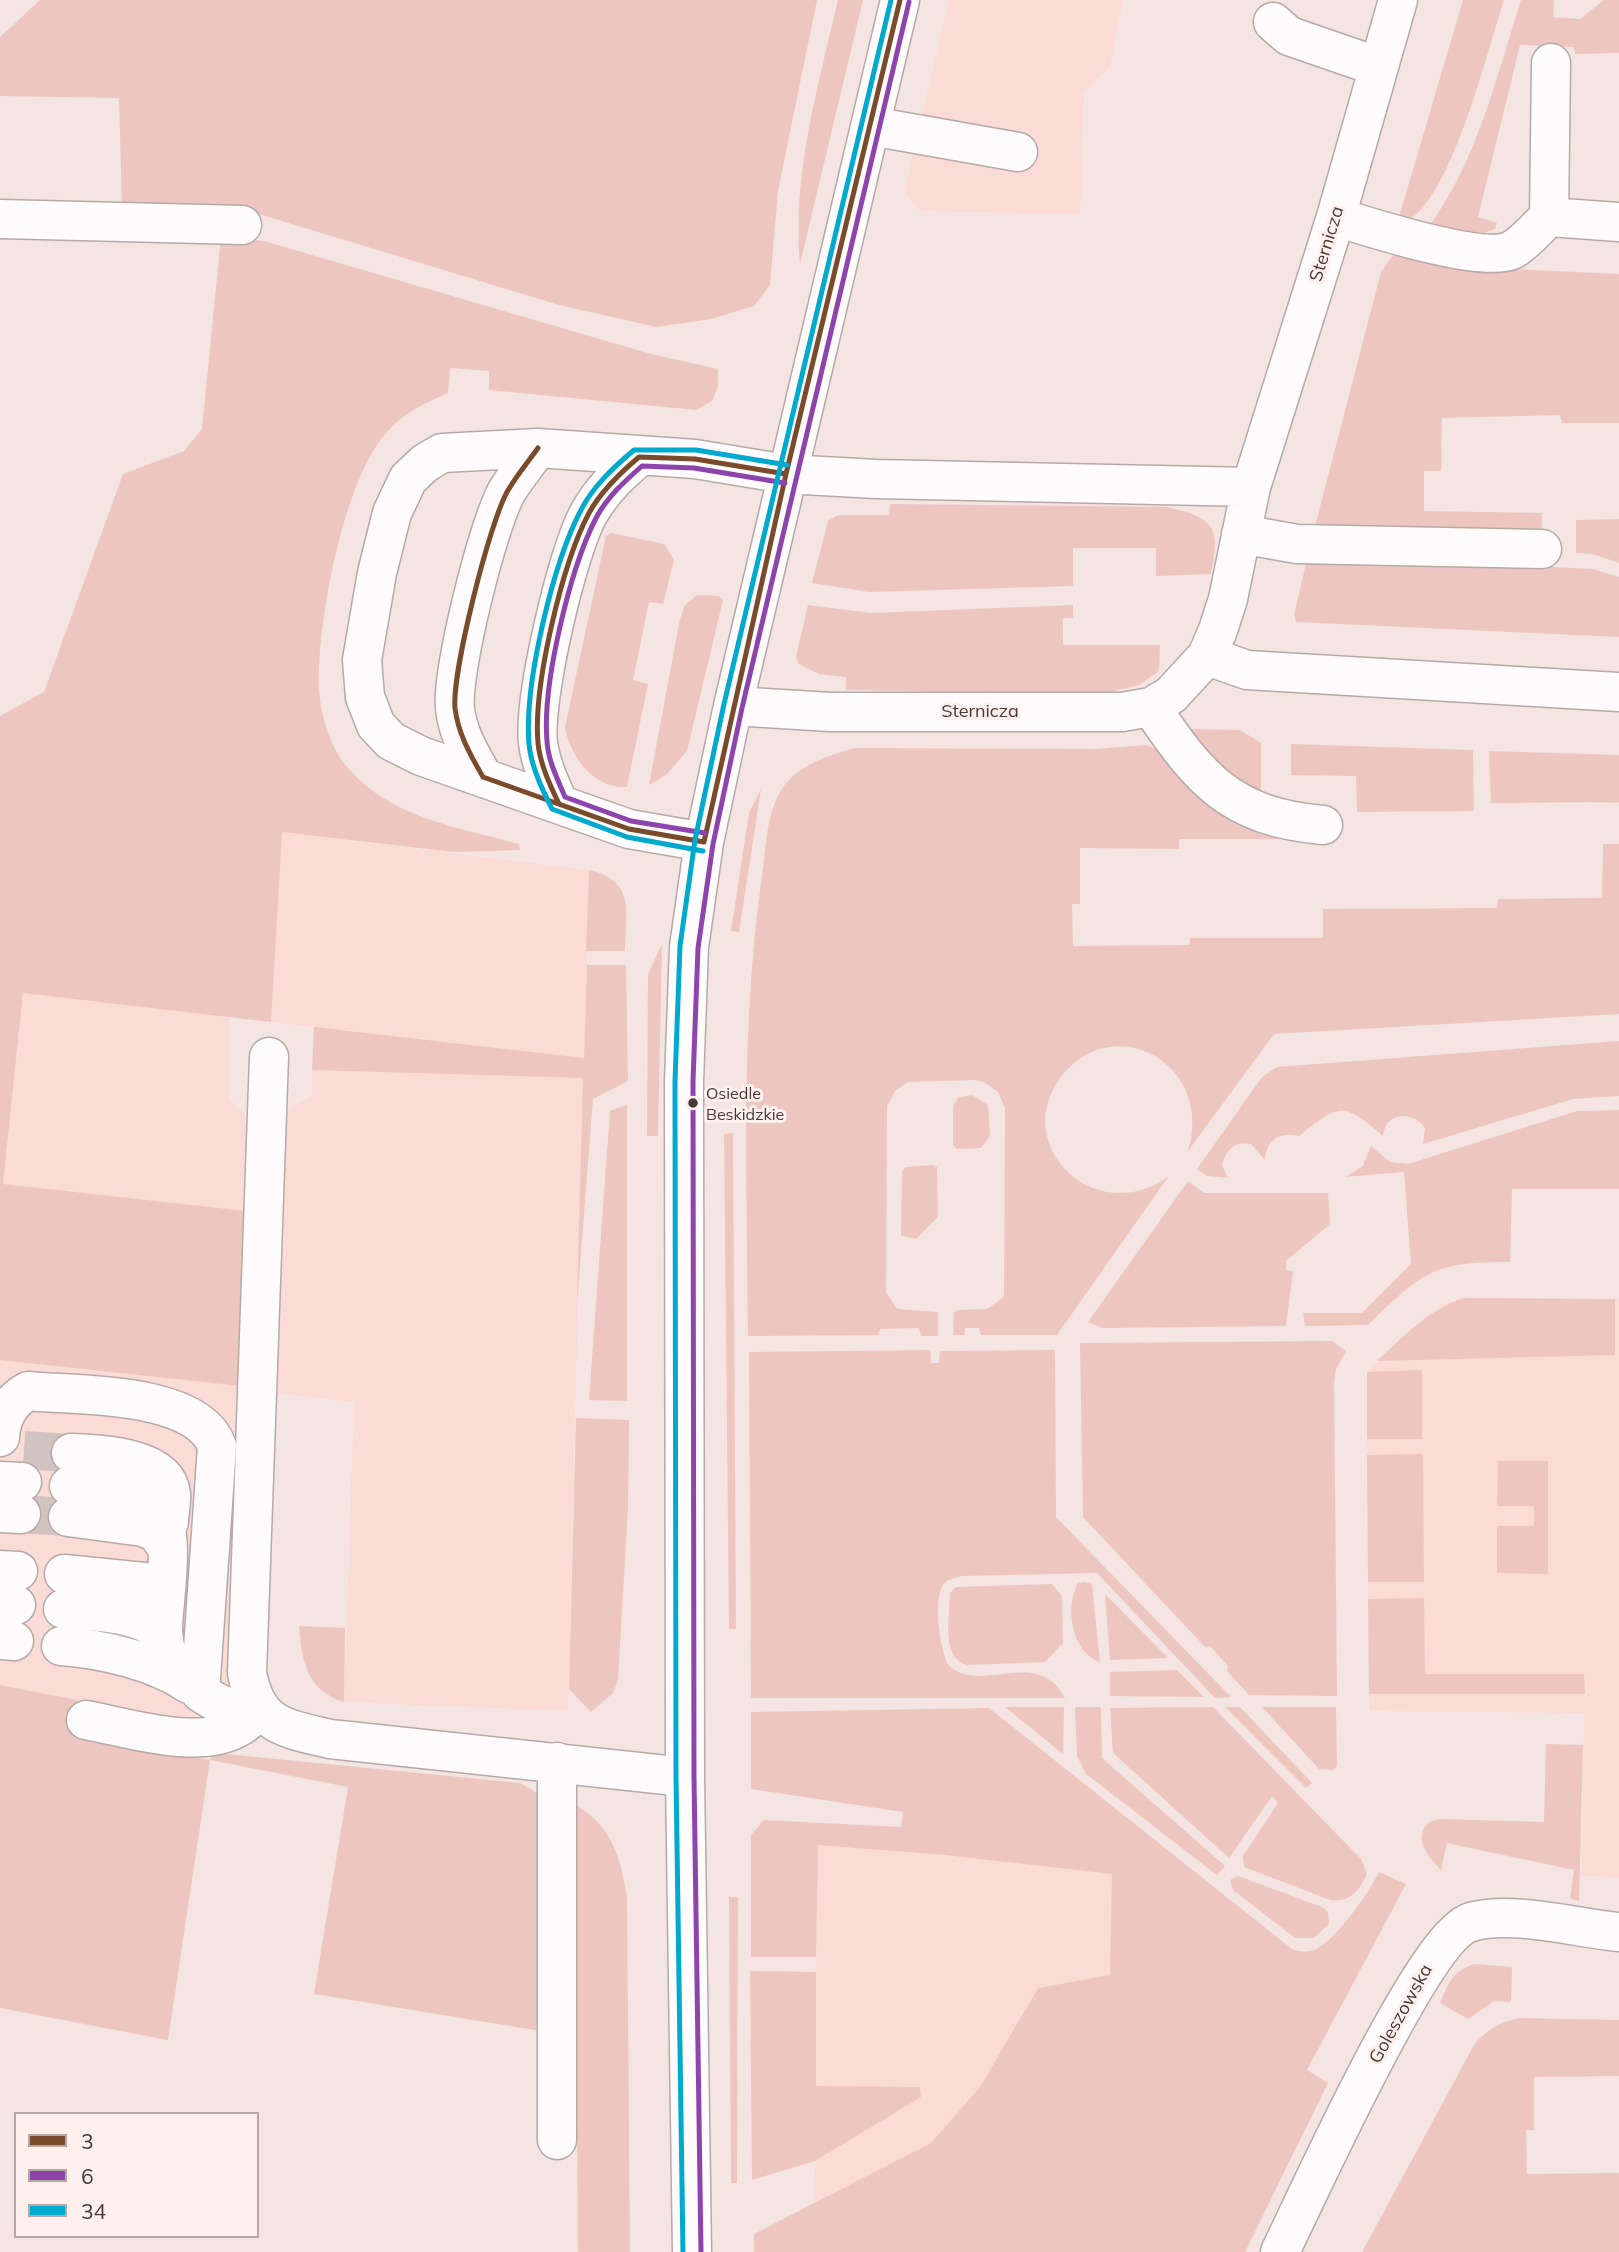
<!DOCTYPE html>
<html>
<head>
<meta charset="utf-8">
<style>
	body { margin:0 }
	#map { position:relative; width:1619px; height:2252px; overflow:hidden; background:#f4e5e2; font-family:Mulish,sans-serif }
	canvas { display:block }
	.legend { position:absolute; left:14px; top:2112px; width:245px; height:126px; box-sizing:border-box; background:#fff0ee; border:2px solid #b5a7a5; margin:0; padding:9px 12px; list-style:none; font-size:21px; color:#473937 }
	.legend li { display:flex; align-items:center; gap:14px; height:35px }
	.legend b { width:35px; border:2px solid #b5a7a5 }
</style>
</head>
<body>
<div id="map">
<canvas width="1619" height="2252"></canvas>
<ul class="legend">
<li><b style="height:9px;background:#7a4b2a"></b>3</li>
<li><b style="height:9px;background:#8e44ad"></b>6</li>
<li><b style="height:9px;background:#00a9ce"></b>34</li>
</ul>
</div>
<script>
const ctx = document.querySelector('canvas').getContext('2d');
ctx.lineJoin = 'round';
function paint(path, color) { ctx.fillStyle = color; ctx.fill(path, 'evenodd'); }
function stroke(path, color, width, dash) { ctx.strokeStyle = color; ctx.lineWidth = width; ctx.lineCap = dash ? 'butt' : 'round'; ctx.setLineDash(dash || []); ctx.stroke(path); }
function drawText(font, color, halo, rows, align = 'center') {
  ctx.font = font + ' Mulish,sans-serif'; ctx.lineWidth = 6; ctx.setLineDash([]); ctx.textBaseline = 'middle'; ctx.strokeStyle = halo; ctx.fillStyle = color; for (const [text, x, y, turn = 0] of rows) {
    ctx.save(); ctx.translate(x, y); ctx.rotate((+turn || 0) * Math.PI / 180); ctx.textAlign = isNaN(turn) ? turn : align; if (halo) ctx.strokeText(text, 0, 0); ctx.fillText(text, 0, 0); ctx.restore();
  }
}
paint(new Path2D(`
	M 949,0 L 1123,0 L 1110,67 L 1084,92 L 1080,214 L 920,211 L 904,192 Z
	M 281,832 L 589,870 L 584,1058 L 271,1022 Z
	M 23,993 L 230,1017 L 229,1099 L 249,1117 L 246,1211 L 3,1184 Z
	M 312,1070 L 583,1078 L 568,1711 L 344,1702 L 354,1402 L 273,1393 L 286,1110 L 312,1096 Z
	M 1464,1298 L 1619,1299 L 1619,1877 L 1582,1876 L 1584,1713 L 1369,1711 L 1367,1372 L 1430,1313 L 1445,1304 Z
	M 0,1360 L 240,1386 L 227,1691 L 191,1721 L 0,1685 Z
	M 817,1845 L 945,1855 L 1113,1874 L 1110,1975 L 1038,1988 L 980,2087 L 931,2143 L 815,2204 Z`), '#fadbd5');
paint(new Path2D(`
	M 40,0 L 817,0 L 778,191 L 770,285 L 754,306 L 711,319 L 656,327 L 559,305 L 262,215 L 122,205 L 119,98 L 0,96 L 0,37 Z
	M 838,0 L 863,0 L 800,264 C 792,173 818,87 838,0 Z
	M 1463,0 L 1504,0 C 1488,48 1452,197 1408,220 L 1399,217 Z
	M 1521,0 L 1554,0 L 1553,17 L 1580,19 L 1604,0 L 1619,0 L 1619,53 L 1575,54 L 1574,47 L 1520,45 L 1478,217 L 1497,223 L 1495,229 L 1479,235 L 1430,225 C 1478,158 1496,78 1521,0 Z
	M 221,237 L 264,241 L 651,354 L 718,369 L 718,387 L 712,401 L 696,410 L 489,390 L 489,371 L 450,368 L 448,393 C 425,403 403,413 386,433 C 343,482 317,623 319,688 C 320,712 329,744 344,763 C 386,817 457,827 519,844 L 520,850 L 453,852 L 282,832 L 271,1022 L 23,993 L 3,1184 L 246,1211 L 240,1386 L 0,1360 L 0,716 L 44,692 L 123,474 L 184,451 L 202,429 Z
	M 1395,253 L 1511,269 L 1619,274 L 1619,423 L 1562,423 L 1560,415 L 1442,418 L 1441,471 L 1424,471 L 1424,511 L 1542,513 L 1542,538 L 1313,534 L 1381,272 Z
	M 890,504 L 1167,507 C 1215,517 1221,529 1211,574 L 1156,576 L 1156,548 L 1073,548 L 1073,586 L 869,592 L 812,583 L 828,521 L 838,515 L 889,515 Z
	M 1619,519 L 1619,563 L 1593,554 L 1576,553 L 1576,520 Z
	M 611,533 L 664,544 L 674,560 L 663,604 L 649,602 L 633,680 L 648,684 L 627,787 C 593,789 570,756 565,727 L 606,536 Z
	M 1308,555 L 1593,569 L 1619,577 L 1619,637 L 1296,622 L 1294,615 Z
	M 697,595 L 719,596 L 723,600 L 687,751 L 667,774 L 649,785 L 680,619 L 685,605 Z
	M 808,605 L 871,613 L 1073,605 L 1073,618 L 1063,618 L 1063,645 L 1160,645 L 1159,671 L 1139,685 L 1101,694 L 846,690 L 846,677 L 819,674 L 799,664 L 796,657 Z
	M 1190,729 L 1240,730 L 1261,743 L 1261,797 L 1212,767 Z
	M 1291,744 L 1473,750 L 1474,811 L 1357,812 L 1356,776 L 1291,775 Z
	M 1145,745 L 1163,751 L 1273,829 L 1281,839 L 1179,839 L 1179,849 L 1080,848 L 1080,904 L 1072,904 L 1073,946 L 1189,945 L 1190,938 L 1323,938 L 1323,909 L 1497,908 L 1498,899 L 1602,898 L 1603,844 L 1619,844 L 1619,802 L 1491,803 L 1489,751 L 1619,755 L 1619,1014 L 1274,1034 L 1188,1151 C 1215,1065 1114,1008 1061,1077 C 1010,1144 1094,1229 1168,1177 L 1057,1335 L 981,1335 L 979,1328 L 965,1328 L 965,1335 L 953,1335 L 954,1313 L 957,1310 L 987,1309 L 1004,1297 L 1005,1108 L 998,1092 L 984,1082 L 975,1080 L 908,1082 L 895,1091 L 887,1106 L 886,1292 L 897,1309 L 938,1312 L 938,1336 L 921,1336 L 919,1328 L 880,1329 L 879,1335 L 748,1336 C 747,1183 740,1028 762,876 C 766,850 766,817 779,794 C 793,767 826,756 854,748 L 1097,749 Z
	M 761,789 L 739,932 L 731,931 L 749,813 Z
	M 589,870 C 636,881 626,912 625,951 L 586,951 Z
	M 662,944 L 658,1136 L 647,1136 L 648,974 Z
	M 587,965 L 626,965 L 628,1081 L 593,1099 L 577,1303 L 583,1078 L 312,1070 L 314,1027 L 584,1058 Z
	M 1619,1041 L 1619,1096 L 1573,1099 L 1423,1144 L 1425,1128 C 1413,1110 1385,1112 1383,1136 C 1342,1101 1340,1104 1299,1136 C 1279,1131 1266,1140 1265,1160 L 1251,1144 C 1233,1141 1227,1149 1222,1165 L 1228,1178 L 1207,1176 L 1197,1169 L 1262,1077 L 1277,1067 Z
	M 972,1095 L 988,1105 L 990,1136 L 981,1148 L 957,1149 L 953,1145 L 953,1106 L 958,1098 Z
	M 627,1105 L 627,1401 L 589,1400 L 610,1111 Z
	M 1619,1110 L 1619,1189 L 1512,1189 L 1510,1262 C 1431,1262 1423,1272 1368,1325 L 1305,1326 L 1303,1313 L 1362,1313 L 1411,1264 L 1404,1172 L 1345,1177 L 1363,1166 L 1371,1146 L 1390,1162 L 1408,1164 L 1577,1111 Z
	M 733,1133 L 736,1629 L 729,1629 L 724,1134 Z
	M 933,1165 L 937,1167 L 938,1217 L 916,1239 L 901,1236 L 902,1171 L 906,1167 Z
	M 1188,1181 L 1204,1193 L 1328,1193 L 1330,1224 L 1286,1261 L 1286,1270 L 1293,1271 L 1286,1326 L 1102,1328 L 1088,1322 Z
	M 1464,1298 L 1615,1299 L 1615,1355 L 1377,1361 C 1404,1336 1429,1309 1464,1298 Z
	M 1332,1341 L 1346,1351 L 1336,1369 L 1334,1383 L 1337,1696 L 1249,1695 L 1227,1671 L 1228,1666 L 1210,1646 L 1206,1648 L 1083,1517 L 1080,1343 Z
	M 930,1350 L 931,1363 L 939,1363 L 940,1351 L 1055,1350 L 1056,1517 L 1231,1697 L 1215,1698 L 1097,1573 L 962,1576 C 955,1578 947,1579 943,1585 C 933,1600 940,1652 949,1666 C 984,1695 1037,1646 1065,1698 L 751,1698 L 749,1352 Z
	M 1422,1370 L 1422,1439 L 1367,1439 L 1367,1372 Z
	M 576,1418 L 629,1420 L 628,1507 L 618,1680 L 613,1693 L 591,1712 L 569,1689 Z
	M 1423,1454 L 1424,1582 L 1368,1582 L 1367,1455 Z
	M 1498,1461 L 1548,1461 L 1548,1574 L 1497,1573 L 1497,1526 L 1534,1526 L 1534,1506 L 1497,1506 Z
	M 1085,1582 L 1092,1584 L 1100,1662 C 1072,1653 1064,1607 1078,1583 Z
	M 1052,1584 L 1062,1596 L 1063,1643 L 1045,1662 L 967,1665 C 940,1657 950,1616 950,1593 L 956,1587 Z
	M 1105,1594 L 1168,1658 L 1110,1660 Z
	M 1424,1598 L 1425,1674 L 1584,1674 L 1585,1694 L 1369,1694 L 1368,1599 Z
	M 299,1626 L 345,1628 L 344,1702 C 306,1690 302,1661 299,1626 Z
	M 1177,1670 L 1204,1697 L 1110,1696 L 1110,1672 Z
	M 0,1685 L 77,1700 L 73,1733 L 209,1760 L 216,1753 L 520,1783 L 541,1795 L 541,2031 L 314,1994 L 348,1787 L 210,1760 L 168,2040 L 0,2008 Z
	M 1005,1707 L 1064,1707 L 1063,1754 Z
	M 1075,1707 L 1101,1707 L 1102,1758 L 1225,1866 L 1217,1875 L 1086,1774 L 1077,1756 Z
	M 1213,1707 L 1361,1859 L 1367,1874 C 1358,1892 1351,1902 1330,1900 L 1244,1867 L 1243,1856 L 1278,1803 L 1272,1796 L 1229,1858 L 1113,1753 L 1110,1708 Z
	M 1225,1707 L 1240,1707 L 1312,1783 L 1306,1788 Z
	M 1262,1707 L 1336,1707 L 1337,1766 L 1334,1770 L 1319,1769 Z
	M 989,1708 L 1292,1949 C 1299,1951 1305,1953 1313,1950 C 1333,1945 1370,1891 1379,1872 L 1406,1884 L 1307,2070 L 1328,2083 L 1245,2252 L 754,2252 L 754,2234 L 931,2143 L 980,2087 L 1038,1988 L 1110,1975 L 1112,1874 L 945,1855 L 818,1845 L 816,1957 L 751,1957 L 751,1835 L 764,1820 L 901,1827 L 903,1812 L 751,1789 L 751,1712 Z
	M 1546,1744 L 1583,1745 L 1579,1901 L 1570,1899 L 1574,1870 L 1447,1843 L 1441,1870 C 1428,1856 1412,1839 1429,1822 L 1439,1819 L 1544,1822 Z
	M 575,1805 C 611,1824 621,1858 627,1897 L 630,2252 L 578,2252 Z
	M 1238,1876 L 1322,1907 L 1328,1912 L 1329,1924 L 1314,1938 L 1295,1938 L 1233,1890 L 1230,1880 Z
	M 729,1897 L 738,1897 L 737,2183 L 731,2183 Z
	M 1474,1964 L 1512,1967 L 1511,2002 L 1494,2001 L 1468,2019 L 1440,2003 C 1448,1984 1453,1971 1474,1964 Z
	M 750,1971 L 816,1972 L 816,2086 L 920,2087 L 921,2097 L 815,2161 L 752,2180 Z
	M 1519,2018 L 1619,2020 L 1619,2076 L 1534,2077 L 1534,2130 L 1526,2130 L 1527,2174 L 1619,2173 L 1619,2252 L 1362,2252 L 1474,2045 C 1487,2029 1499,2023 1519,2018 Z`), '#edc6bf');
stroke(new Path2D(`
	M 24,1450 L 71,1453
	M 21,1514 L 68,1517`), '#d1c3c0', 38, [38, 19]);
const minor = new Path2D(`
	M 1273,22 L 1289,36 L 1379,67
	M 871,126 L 1018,152
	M 1336,217 C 1369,227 1483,264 1512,250 C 1525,243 1538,227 1549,217 L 1619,222
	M 1549,217 L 1551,63
	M 0,219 L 242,225
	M 1241,534 L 1297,544 L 1542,549
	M 1207,656 L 1247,670 L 1619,692
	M 733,706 L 830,712 L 1122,712 L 1151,707 L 1171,695 L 1207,656 L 1218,630 L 1228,599 L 1251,487 L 1336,217 L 1398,0
	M 1151,707 C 1200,780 1231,817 1323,825
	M 483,777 C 471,755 458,735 455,709 C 451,672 488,524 507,491 C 516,476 528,462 538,448
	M 559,804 C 550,784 541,765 538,743 C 533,699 567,552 589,513 C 602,490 619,474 639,457
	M 704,842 L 629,829 L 421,756 L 391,741 L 376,725 L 365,697 L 362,660 L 377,573 L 392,513 L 408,479 L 425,463 L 442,453 L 538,448 L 695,459 L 786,474 L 876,479 L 1251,487
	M 269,1057 L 247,1673 C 257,1726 284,1728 330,1739 L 685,1777
	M 0,1437 C 1,1417 10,1401 28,1391 C 78,1396 197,1391 217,1446 L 200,1692 C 221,1707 234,1711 260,1710
	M 71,1453 C 99,1454 167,1456 171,1494 C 172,1503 169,1513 169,1522
	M 0,1481 L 22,1482
	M 69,1486 C 90,1487 132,1488 149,1499 C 181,1519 163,1597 163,1629 C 163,1643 168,1659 171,1672
	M 0,1513 L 21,1514
	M 68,1517 L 143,1527 L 156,1532 L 167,1548
	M 0,1570 L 18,1571
	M 64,1574 L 144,1582 L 154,1589 L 165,1604
	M 0,1604 L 16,1605
	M 63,1609 C 94,1611 137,1612 163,1633
	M 0,1640 L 14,1641
	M 61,1646 C 103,1649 154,1661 189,1684
	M 86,1720 C 130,1728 199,1751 239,1727 C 247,1723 253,1715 260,1710
	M 557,1762 L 557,2140
	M 692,2252 L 685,1777 L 684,1081 L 689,947 L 704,842 L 733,706 L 900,0
	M 1280,2252 C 1307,2197 1424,1936 1471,1922 C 1512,1910 1576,1928 1619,1932`);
stroke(minor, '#b6a9a7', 41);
stroke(minor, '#fdfbfb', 38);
stroke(new Path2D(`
	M 538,448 C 528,462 516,476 507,492 C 489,525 452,672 455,708 C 458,734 471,756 483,777 L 595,817
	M 704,842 L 786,474 L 900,0
	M 704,842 L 629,829 L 559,804 C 550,785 540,764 538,743 C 533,686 562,564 589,513 C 601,491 620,473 639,457 L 695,459 L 786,474`), '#7a4b2a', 5);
stroke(new Path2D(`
	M 705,833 L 631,821 L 565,797 C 558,780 548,761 547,741 C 542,684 570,569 596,518 C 607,497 625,481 642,466 L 694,468 L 785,483
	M 701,2252 L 694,1777 L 693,1081 L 698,948 L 713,844 L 742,708 L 909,2`), '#8e44ad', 5);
stroke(new Path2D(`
	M 703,851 L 627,837 L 552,809 C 542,789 531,766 529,744 C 524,684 553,563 581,510 C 593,486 614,467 634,450 L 696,450 L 787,465
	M 683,2252 L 676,1777 L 675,1081 L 680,946 L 695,840 L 724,704 L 891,0`), '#00a9ce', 5);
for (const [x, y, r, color] of [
	[693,1103,6,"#473937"]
]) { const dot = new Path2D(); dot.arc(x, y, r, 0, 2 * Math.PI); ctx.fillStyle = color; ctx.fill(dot); stroke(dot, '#fff0ee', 2.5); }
drawText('16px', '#473937', '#fff0ee', [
	["Osiedle",706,1094],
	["Beskidzkie",706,1115]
], 'left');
drawText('18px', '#473937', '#fff0ee', [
	["Sternicza",1327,244,-73],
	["Sternicza",980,712],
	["Goleszowska",1401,2014,-61]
]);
</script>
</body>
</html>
